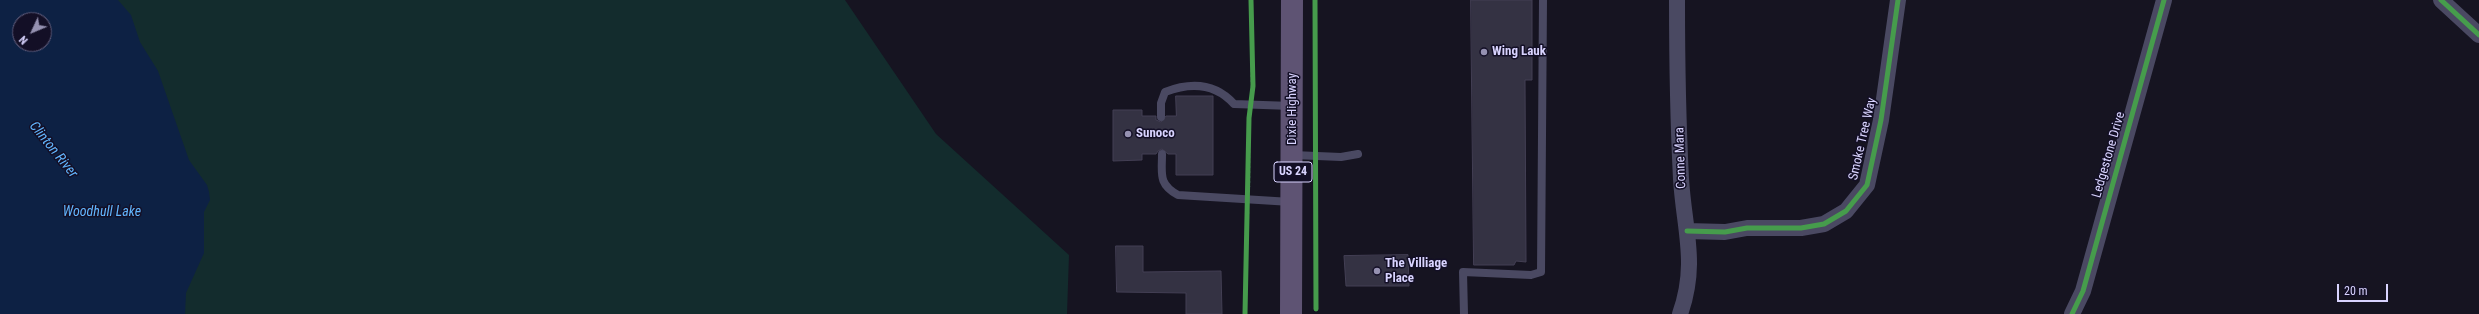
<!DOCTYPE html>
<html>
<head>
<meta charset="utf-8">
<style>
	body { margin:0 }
	#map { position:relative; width:2479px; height:314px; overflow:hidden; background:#161421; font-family:"Roboto Condensed",sans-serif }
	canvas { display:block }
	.north { position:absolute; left:12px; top:12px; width:40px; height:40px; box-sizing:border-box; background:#130f26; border:1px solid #625e7d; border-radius:50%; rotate:226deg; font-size:11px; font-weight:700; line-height:16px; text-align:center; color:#d9d4ff }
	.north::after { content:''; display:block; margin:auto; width:14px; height:18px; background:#9591b1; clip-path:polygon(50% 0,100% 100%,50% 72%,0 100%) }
	.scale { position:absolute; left:2337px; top:284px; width:51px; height:18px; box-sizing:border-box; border:2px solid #d9d4ff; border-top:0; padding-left:5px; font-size:12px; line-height:14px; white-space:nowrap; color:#d9d4ff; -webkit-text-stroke:3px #130f26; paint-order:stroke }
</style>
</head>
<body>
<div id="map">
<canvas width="2479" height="314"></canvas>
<div class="north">N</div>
<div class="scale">20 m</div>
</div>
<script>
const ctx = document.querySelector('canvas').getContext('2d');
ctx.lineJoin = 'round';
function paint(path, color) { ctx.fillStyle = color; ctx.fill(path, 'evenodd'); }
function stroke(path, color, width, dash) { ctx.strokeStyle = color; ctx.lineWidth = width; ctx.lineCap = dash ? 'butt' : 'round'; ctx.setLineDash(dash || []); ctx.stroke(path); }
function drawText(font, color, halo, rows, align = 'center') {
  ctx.font = font + ' "Roboto Condensed",sans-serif'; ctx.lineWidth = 3; ctx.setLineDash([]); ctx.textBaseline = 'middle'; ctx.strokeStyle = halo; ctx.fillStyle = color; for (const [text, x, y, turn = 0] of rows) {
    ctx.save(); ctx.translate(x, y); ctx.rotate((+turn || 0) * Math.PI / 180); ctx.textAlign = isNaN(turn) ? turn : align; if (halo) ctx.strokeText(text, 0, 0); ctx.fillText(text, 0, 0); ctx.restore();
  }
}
paint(new Path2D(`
	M 0,0 L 845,0 L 936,134 L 1069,255 L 1067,314 L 0,314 ZM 20,20 L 44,20 L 44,44 L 20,44 Z`), '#132c2d');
paint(new Path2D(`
	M 0,0 L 118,0 L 131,15 L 140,42 L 158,71 L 189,160 L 207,185 L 209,192 L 210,200 L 204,212 L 204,253 L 186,293 L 185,314 L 0,314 ZM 20,20 L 44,20 L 44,44 L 20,44 Z`), '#0d2144');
const building = new Path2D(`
	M 1471,0 L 1532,0 L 1532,80 L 1525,80 L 1526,262 L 1516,261 L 1514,265 L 1474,265 Z
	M 1176,96 L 1213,96 L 1213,175 L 1176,175 L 1176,154 L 1168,154 L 1162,149 L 1158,151 L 1156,154 L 1142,154 L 1142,160 L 1113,161 L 1113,110 L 1142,110 L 1142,116 L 1156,116 L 1156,120 L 1161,122 L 1166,116 L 1176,116 Z
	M 1116,246 L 1143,246 L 1143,272 L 1221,271 L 1222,314 L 1186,314 L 1186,293 L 1117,292 Z
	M 1408,255 L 1409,286 L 1346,286 L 1344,256 Z`);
paint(building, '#343243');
stroke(building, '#433f54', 1);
stroke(new Path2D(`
	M 1251,0 L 1252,93
	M 1315,0 L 1315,143
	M 1249,116 L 1249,187
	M 1316,168 L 1316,309
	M 1245,314 L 1248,210`), '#44505f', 2.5, [2, 3]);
stroke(new Path2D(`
	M 1161,117 L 1161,103 L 1165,92 C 1191,82 1215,83 1234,104 L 1292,106
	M 1162,154 C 1162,174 1158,184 1178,195 L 1291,202
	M 1293,155 L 1341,157 L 1358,154
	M 1464,314 L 1463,272 L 1531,275 L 1541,272 L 1543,0`), '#4a4962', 8);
stroke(new Path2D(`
	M 1677,0 C 1677,60 1678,120 1681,179 C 1684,229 1698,264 1680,314
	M 2441,0 L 2479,35
	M 1687,231 L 1725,232 L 1747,228 L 1801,228 L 1824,224 L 1846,211 L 1867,185 L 1881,120 L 1898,0
	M 2072,314 L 2083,291 L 2164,0`), '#4a4962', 16);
stroke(new Path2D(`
	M 1291,314 L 1292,0`), '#5e5373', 22);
stroke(new Path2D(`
	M 1315,0 L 1316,309
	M 2441,0 L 2479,35
	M 1687,231 L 1725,232 L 1747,228 L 1801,228 L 1824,224 L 1846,211 L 1867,185 L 1881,120 L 1898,0
	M 1245,314 L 1249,118 L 1253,86 L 1251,0
	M 2072,314 L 2083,291 L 2164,0`), '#469c4c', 5);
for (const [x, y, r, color] of [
	[1484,52,4,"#9591b1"],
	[1128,134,4,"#9591b1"],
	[1377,271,4,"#9591b1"]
]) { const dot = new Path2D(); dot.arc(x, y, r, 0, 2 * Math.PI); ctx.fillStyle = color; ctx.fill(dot); stroke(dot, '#130f26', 1.5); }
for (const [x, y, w] of [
	[1293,172,38]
]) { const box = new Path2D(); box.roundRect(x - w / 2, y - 10, w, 20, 3); ctx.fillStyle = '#130f26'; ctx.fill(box); stroke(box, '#d9d4ff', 1); }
drawText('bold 12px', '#d9d4ff', null, [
	["US 24",1293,172]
]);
drawText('bold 13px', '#d9d4ff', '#130f26', [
	["Wing Lauk",1492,52],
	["Sunoco",1136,134],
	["The Villiage",1385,264],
	["Place",1385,279]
], 'left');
drawText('13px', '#d9d4ff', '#130f26', [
	["Dixie Highway",1293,109,-90],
	["Smoke Tree Way",1863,139,-77],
	["Ledgestone Drive",2109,155,-74],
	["Conne Mara",1681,158,-92]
]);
drawText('italic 14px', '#62b6ff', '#130f26', [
	["Clinton River",53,150,51],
	["Woodhull Lake",102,212]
]);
</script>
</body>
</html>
